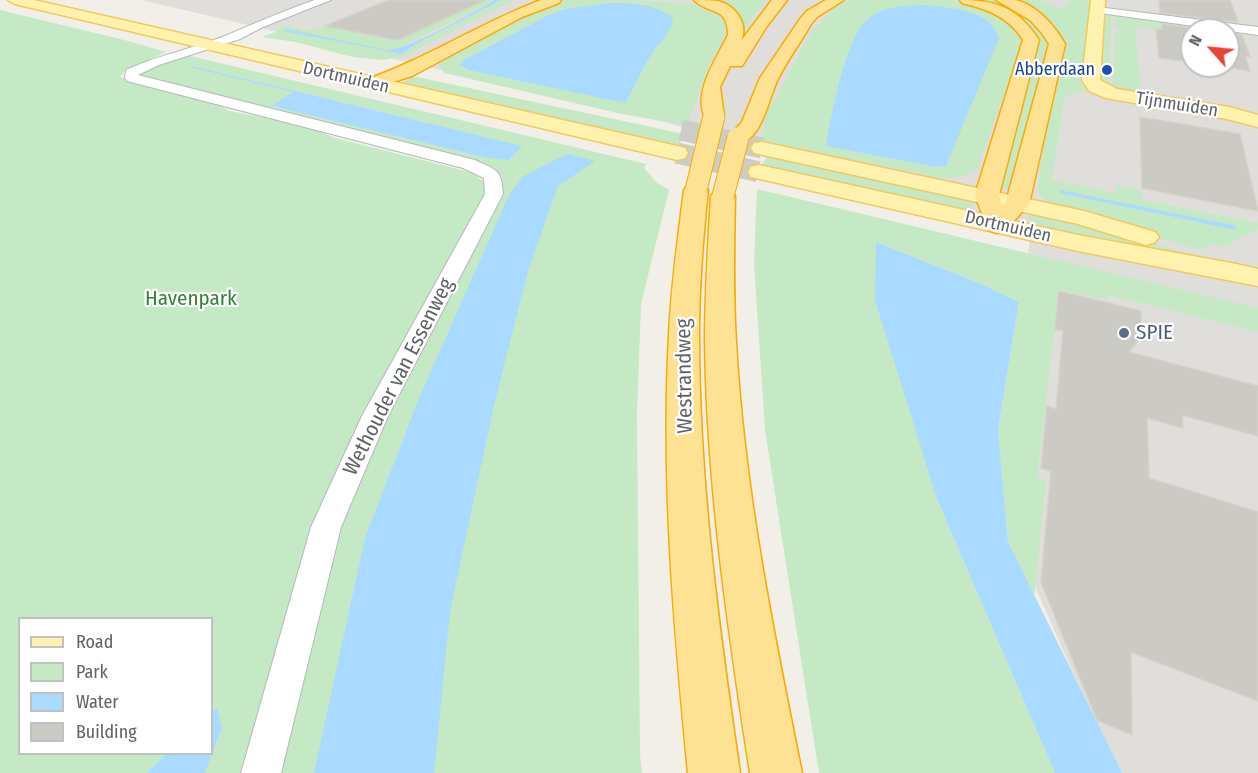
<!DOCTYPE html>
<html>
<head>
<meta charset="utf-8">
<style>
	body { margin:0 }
	#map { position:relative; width:1258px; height:773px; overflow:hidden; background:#f1efe8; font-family:"Fira Sans Condensed",sans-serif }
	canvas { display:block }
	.legend { position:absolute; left:18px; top:617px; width:195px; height:138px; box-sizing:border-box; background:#fff; border:2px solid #bfc1c3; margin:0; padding:8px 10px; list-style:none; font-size:18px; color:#5f6368 }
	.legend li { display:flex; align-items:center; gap:12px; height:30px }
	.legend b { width:30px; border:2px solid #bfc1c3 }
	.north { position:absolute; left:1180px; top:18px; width:60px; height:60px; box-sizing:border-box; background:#fff; border:2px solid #bfc1c3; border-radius:50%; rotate:297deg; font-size:16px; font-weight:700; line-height:24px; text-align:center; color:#5f6368 }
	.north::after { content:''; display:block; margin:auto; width:21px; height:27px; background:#ea4335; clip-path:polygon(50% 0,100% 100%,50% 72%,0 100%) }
</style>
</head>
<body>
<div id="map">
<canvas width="1258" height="773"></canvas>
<ul class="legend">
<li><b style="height:8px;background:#fff2af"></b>Road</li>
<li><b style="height:16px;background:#c5e8c5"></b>Park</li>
<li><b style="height:16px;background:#aadaff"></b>Water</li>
<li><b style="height:16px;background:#cccac5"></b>Building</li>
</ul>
<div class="north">N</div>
</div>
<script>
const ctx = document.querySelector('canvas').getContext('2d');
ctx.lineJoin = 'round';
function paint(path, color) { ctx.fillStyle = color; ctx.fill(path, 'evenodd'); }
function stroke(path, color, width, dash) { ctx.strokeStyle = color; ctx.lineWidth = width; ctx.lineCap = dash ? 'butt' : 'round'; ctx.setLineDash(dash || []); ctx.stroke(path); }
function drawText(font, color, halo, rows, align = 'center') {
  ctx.font = font + ' "Fira Sans Condensed",sans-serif'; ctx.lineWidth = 4.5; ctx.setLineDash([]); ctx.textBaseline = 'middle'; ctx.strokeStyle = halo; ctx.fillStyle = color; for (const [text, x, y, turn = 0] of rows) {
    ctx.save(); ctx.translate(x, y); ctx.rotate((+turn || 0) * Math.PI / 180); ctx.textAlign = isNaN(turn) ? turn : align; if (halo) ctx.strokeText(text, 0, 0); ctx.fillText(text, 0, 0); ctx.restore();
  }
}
paint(new Path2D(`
	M 141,0 L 1258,0 L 1258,773 L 1118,773 L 1015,542 L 1007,436 L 1030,238 L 668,123 ZM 1192,30 L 1228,30 L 1228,66 L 1192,66 Z`), '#e0deda');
paint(new Path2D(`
	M 485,0 L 495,0 L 396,49 L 386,50 L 285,30 L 402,54 L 416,45 L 501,0 L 514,0 L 404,56 L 383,60 L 353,57 L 295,42 L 262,37 L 276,32 L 282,25 L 310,31 L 325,26 L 398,40 Z
	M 567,0 C 601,0 679,0 707,7 C 716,11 721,18 726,26 L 724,38 L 711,59 L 687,125 L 622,114 L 445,73 L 439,68 L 442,61 L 530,13 Z
	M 708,0 L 766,0 L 742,32 C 742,10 727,7 708,0 Z
	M 851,0 L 950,0 L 1001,15 L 1016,26 L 1021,37 L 1017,58 L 977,169 C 965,177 955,178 941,178 L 763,141 L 764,121 L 772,104 L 812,31 L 833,9 Z
	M 971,0 L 993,0 L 1010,7 L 1041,27 L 1047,41 L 1013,189 L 995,186 L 1036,45 C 1035,40 1035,34 1033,30 C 1025,14 987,4 971,0 Z
	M 1009,0 L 1038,0 L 1058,8 L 1068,5 L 1069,0 L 1093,0 L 1081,83 L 1086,90 L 1064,98 L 1052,180 L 1116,193 L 1117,186 L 1141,190 L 1143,200 L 1258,223 L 1258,229 L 1223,247 L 1209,244 L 1201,250 L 1061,208 C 1056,205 1045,201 1041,196 C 1031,182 1061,71 1066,49 C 1059,16 1036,12 1009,0 Z
	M 0,10 L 128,41 L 166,52 L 125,71 L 120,77 L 218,105 L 230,111 L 307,126 L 335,138 L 473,173 L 484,182 L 485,193 L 368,415 L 245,773 L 205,773 L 222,728 L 217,707 L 212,712 L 212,618 L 20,618 L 20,754 L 167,754 L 146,773 L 0,773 Z
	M 1111,15 L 1109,87 L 1099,81 L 1104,16 Z
	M 1115,16 L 1176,25 L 1173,31 L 1135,27 L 1141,94 L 1113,89 L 1115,32 L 1122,33 L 1123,31 L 1116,29 Z
	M 186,55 L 646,164 L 644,168 L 657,183 L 669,190 L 641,304 L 637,414 L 640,755 L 642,773 L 273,773 L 309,632 L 354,489 L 405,378 L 493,205 L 503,181 L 495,170 L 142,76 L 139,73 ZM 192,66 L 521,146 L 273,107 L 294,92 Z
	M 412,77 L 417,77 L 684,134 L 677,150 L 398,85 Z
	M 770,153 L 975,198 L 970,212 L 761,166 Z
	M 757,189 L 1258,308 L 1258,332 L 1108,295 L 1107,300 L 1059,289 L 1037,476 L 1046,480 L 1034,598 L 1008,542 L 998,430 L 1019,302 L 979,283 L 876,242 L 937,499 L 1055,773 L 819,773 L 765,430 L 754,263 Z
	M 1031,213 L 1090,223 L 1176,250 L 1202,256 L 1203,262 L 1029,225 Z`), '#c5e8c5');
paint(new Path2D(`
	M 495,0 L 501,0 L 416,44 L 402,54 L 284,31 L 287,29 L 386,50 C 410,50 471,13 495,0 Z
	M 610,3 C 632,3 655,4 673,18 C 671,33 663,38 655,49 C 643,65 635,86 625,103 L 469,70 L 460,65 L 466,59 L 545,17 L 565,9 Z
	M 924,5 C 948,8 992,9 999,38 L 946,166 L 937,167 L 826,146 C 831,118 845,39 867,20 C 882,6 905,6 924,5 Z
	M 192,66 L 522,146 L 509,160 L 488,158 L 272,106 L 293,92 L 190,67 Z
	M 567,154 L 595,161 L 558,186 L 528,271 L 494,405 L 450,611 L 434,773 L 314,773 L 365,538 L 420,396 L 509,195 L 524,176 Z
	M 1060,190 L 1236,226 L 1237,230 L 1060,193 Z
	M 876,242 L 979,283 L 1019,302 L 998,430 L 1008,542 L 1122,773 L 1055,773 L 937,499 L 875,300 Z
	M 217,707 L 222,728 L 205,773 L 146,773 L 167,754 L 212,754 L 212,712 Z`), '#aadaff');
const building = new Path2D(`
	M 389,0 L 485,0 L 398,40 L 325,26 Z
	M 1159,0 L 1230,0 L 1238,22 L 1160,13 Z
	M 1162,24 L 1206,30 L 1192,30 L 1192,62 L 1159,58 L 1156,29 L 1162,30 Z
	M 1228,33 L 1242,35 L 1250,57 L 1245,56 L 1250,71 L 1217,66 L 1228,66 Z
	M 1140,117 L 1240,134 L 1258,211 L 1142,188 Z
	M 1059,291 L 1141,311 L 1141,328 L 1144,332 L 1129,352 L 1258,386 L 1258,436 L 1182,415 L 1183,428 L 1147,418 L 1149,478 L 1258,512 L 1258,701 L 1131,652 L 1132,735 L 1097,720 L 1041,582 L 1051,471 L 1041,468 L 1047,406 L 1056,409 L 1063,331 L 1055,329 Z`);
paint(building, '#cccac5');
stroke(building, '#d6d1c6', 1.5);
stroke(new Path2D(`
	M 681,130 L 762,148
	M 677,153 L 759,172`), '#ccccc8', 21, [21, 10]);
const minor = new Path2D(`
	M 315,0 L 331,0 L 263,27 L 240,39 L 159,65 L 138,75 L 475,160 C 497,171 501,168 503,194 L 388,416 L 341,527 L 281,773 L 241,773 L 311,527 L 362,416 L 485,194 L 484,178 L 463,168 L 127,81 L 125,78 L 126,70 C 160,54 198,48 232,33 C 260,21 286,10 315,0 Z
	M 1097,7 L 1258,27 L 1258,35 L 1093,12 L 1091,10 Z`);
const major = new Path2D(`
	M 8,0 L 34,0 L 677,146 L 685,148 L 688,153 L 685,158 L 677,160 L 15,4 Z
	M 1091,0 L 1105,0 L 1100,80 L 1117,89 L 1229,107 L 1258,115 L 1258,127 L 1227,119 L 1106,98 L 1089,91 L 1082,80 Z
	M 762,142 L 1084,211 L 1155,232 L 1159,237 L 1155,242 L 1146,245 L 1078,224 L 754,153 L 751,148 L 754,143 Z
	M 759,165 L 1078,235 L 1236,264 L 1258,269 L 1258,286 L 1078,251 L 751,177 L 748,172 L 751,167 Z`);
const highway = new Path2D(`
	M 541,0 L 561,0 L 559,3 L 522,17 L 412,76 L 371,89 L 365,88 L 362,84 L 365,80 C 426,59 480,23 541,0 Z
	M 694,0 C 701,0 711,0 718,1 C 735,5 749,24 741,41 L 772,0 L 787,0 L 767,26 L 742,66 L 730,66 L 720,87 L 724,116 L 721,120 L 707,120 C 690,96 717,58 728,35 C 728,5 708,15 694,0 Z
	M 826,0 L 844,0 L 817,17 L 811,24 C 801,42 788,59 779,77 C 768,96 762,150 731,142 L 728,138 L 742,122 L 760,78 L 800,19 L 807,11 Z
	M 960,0 C 997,0 1018,8 1039,40 L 999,195 L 1002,205 L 1006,202 L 1049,44 L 1041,32 L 1030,20 L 996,0 C 1002,0 1009,0 1015,0 C 1037,5 1055,26 1065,44 L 1029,204 L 1006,230 L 997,233 L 988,230 L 975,195 L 1023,40 C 1009,17 987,9 962,3 Z
	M 696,183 L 704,185 L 708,190 C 703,238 699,286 699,335 C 699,482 719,628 740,773 L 688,773 C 674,628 661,482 669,335 C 671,287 678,238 684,190 L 688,185 Z
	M 723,189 L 731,191 L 735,196 C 734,245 733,293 736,342 C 744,487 773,630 802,773 L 750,773 C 728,630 707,487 705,342 C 705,293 708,245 711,196 L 715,191 Z`);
stroke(minor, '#b5b8bc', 2);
stroke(major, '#f2c960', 3);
stroke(highway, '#f9ab00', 3);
paint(minor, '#fff');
paint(major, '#fff2af');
paint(highway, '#fde293');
const highwayBridge = new Path2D(`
	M 696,190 L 714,116
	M 723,196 L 738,138`);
stroke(highwayBridge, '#f9ab00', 23, []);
stroke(highwayBridge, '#fde293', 21);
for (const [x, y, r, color] of [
	[1107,70,6,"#1a4fb4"],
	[1124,333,6,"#5c6f8a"]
]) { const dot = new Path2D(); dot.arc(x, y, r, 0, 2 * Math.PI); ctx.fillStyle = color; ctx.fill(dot); stroke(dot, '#fff', 2); }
drawText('18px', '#164399', '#fff', [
	["Abberdaan",1095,70]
], 'right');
drawText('18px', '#5f6368', '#fff', [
	["Dortmuiden",346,78,13],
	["Tijnmuiden",1177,105,9],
	["Dortmuiden",1008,227,13]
]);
drawText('21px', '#348238', '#fff', [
	["Havenpark",191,299]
]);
drawText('21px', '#4e5e75', '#fff', [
	["SPIE",1136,333]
], 'left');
drawText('21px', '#5f6368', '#fff', [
	["Westrandweg",685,376,-91],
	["Wethouder van Essenweg",399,377,-63]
]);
</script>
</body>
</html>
